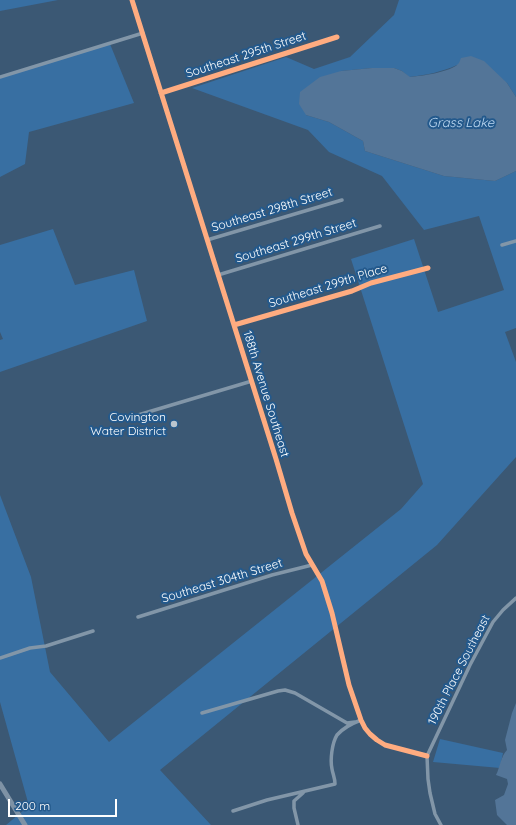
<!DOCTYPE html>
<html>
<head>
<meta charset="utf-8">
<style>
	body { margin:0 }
	#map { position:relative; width:516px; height:825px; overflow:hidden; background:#3b5874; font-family:Quicksand,sans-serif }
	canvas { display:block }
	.scale { position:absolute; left:8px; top:799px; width:109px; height:18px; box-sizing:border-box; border:2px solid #fff; border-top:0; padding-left:5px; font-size:12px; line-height:14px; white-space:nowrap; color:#fff; -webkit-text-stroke:3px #23598c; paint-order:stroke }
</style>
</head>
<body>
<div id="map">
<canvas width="516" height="825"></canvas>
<div class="scale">200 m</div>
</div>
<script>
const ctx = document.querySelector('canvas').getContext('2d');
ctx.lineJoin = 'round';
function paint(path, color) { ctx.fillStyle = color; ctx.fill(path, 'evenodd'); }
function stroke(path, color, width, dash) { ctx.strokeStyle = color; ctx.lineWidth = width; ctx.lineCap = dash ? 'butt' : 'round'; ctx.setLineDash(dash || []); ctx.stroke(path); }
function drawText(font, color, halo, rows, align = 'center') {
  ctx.font = font + ' Quicksand,sans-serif'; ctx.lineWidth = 4; ctx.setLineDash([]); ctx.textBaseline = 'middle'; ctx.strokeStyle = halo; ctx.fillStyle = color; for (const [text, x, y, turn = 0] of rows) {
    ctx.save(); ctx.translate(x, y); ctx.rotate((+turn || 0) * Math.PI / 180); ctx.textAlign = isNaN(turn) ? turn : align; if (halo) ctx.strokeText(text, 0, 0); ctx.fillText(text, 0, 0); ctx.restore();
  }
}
paint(new Path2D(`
	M 0,0 L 58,0 L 0,11 Z
	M 399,0 L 516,0 L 516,97 L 507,83 L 457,65 C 442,72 426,75 409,77 L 402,71 L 394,68 L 372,68 L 341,71 L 306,115 L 329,122 L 363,141 L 365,151 L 444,176 L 495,181 L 516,171 L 516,328 L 505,332 L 516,362 L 516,457 L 437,545 L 160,770 L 211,825 L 6,825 L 29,806 L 0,702 L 0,495 L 31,577 L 50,672 L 109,742 L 401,509 L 423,484 L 351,259 L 414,239 L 438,312 L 504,290 L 479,216 L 424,230 L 382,176 L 329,152 L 308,130 L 192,88 L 286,57 L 314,69 L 350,57 L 394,15 Z
	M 110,44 L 134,103 L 29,132 L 25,164 L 0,177 L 0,78 Z
	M 53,229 L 75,285 L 134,270 L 147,321 L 0,372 L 0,340 L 3,339 L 0,332 L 0,245 Z
	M 440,739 L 503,753 L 500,768 L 433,762 Z`), '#386fa2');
paint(new Path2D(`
	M 471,56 L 484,61 L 507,83 L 516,97 L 516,171 L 495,181 L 444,176 L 365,151 L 363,141 L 329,122 L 306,115 L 299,104 L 300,92 L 320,77 L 341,71 L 372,68 L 394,68 L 402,71 L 410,77 C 421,76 451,72 458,64 C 460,62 460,60 461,58 Z
	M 516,703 L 516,825 L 507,825 L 497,815 L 495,800 L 504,795 L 508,784 L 507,779 L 496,775 C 500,767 501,756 507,750 L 505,740 L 512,713 Z`), '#537598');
stroke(new Path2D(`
	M 132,0 L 276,459 L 292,513 L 306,554 L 322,581 L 332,613 L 349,685 L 361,720 L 365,728 L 370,734 L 377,740 L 385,745 L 427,756
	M 0,77 L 143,33
	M 161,93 L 337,37
	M 207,240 L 342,200
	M 502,245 L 516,241
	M 218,275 L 380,226
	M 234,325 L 352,291 L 371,283 L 428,268
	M 128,418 L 252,381
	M 138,617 L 272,575 L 312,565
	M 0,658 L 30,648 L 46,646 L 93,631
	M 202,713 L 278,691 L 285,690 L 295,693 L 347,723 L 355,722
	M 233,811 L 267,800 L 335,784 C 335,778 333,775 332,769 C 330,760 332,743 337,735 C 343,728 353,723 361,720
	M 298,825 L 294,808 L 294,801 L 303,793
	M 441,825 L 435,814 L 430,793 L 428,779 L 427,756 L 470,665 L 493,622 L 503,610 L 516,598`), '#8296a8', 3.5);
stroke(new Path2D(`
	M 0,784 L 25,825`), '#7e92a5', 5);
stroke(new Path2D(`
	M 132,0 L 276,459 L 292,513 L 306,554 L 322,581 L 332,613 L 349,685 L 361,720 L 365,728 L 370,734 L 377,740 L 385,745 L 427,756
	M 161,93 L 337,37
	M 234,325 L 352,291 L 371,283 L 428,268`), '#ffac80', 5);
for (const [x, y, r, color] of [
	[174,424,4,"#bac5ce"]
]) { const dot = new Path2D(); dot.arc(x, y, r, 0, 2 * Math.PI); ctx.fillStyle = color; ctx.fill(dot); stroke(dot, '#23598c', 1.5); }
drawText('12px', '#fff', '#23598c', [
	["Southeast 295th Street",246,55,-18],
	["Southeast 298th Street",272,210,-17],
	["Southeast 299th Street",296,241,-17],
	["Southeast 299th Place",328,286,-17],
	["188th Avenue Southeast",266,394,73],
	["Southeast 304th Street",222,581,-17],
	["190th Place Southeast",459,670,-63]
]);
drawText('12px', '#fff', '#23598c', [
	["Covington",166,417],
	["Water District",166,431]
], 'right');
drawText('italic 13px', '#bed9f2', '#23598c', [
	["Grass Lake",461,123]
]);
</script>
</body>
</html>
